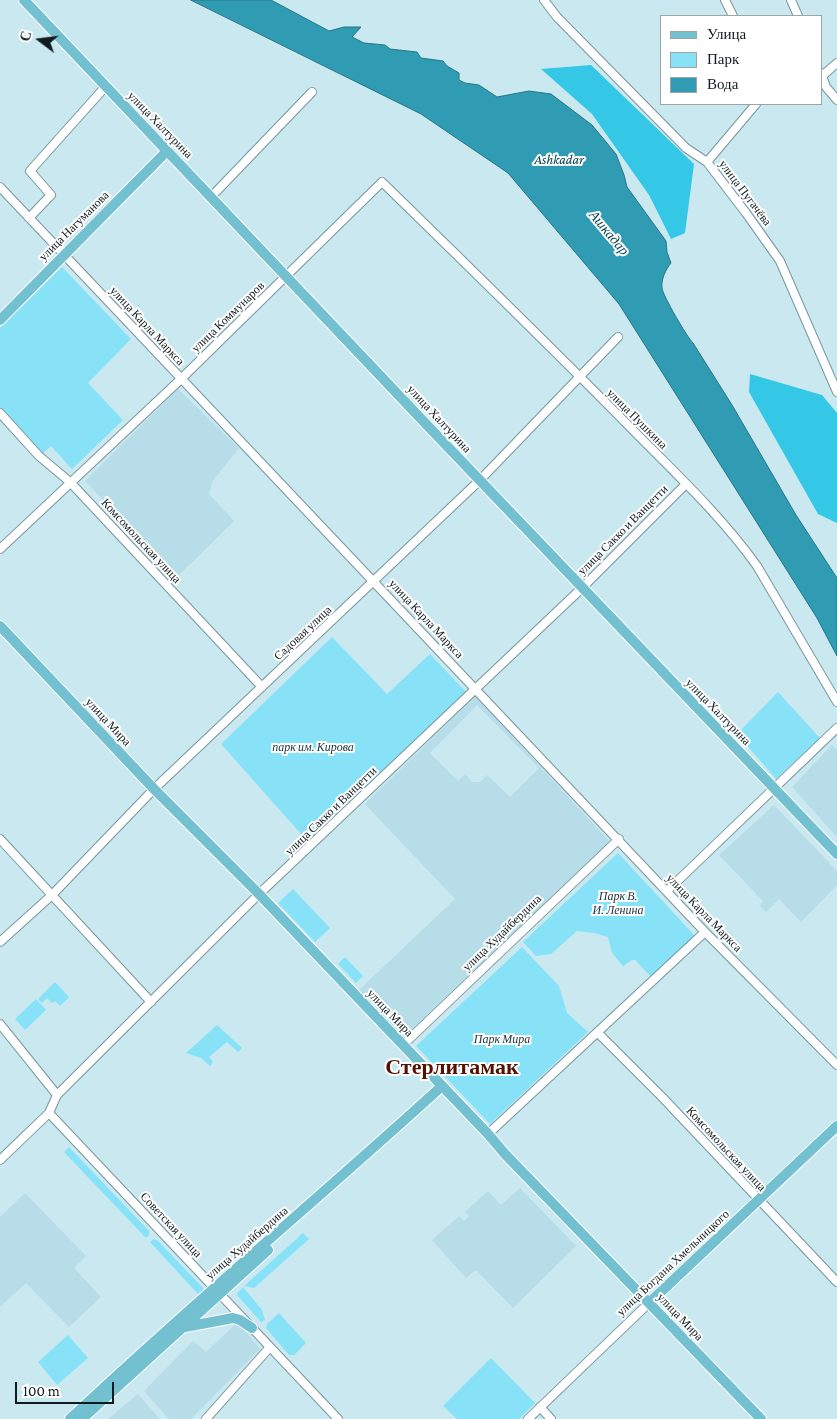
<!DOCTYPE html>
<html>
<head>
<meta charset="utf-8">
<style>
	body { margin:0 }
	#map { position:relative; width:837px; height:1419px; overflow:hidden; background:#cae8f0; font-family:"Crimson Pro",serif }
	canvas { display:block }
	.legend { position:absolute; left:660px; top:15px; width:162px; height:90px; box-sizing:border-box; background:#fff; border:1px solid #9fa4a5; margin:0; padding:6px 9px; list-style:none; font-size:15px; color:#101b1e }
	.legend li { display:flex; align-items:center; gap:10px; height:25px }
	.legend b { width:25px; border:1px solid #9fa4a5 }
	.north { position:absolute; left:15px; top:15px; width:50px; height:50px; -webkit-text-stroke:4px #fff; paint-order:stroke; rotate:285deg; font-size:14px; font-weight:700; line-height:20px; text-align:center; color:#101b1e }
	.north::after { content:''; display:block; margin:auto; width:18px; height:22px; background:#101b1e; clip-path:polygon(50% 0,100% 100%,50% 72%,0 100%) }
	.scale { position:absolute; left:15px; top:1382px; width:99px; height:22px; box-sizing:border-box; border:2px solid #101b1e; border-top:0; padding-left:6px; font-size:15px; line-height:18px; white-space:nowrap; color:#101b1e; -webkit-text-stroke:4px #fff; paint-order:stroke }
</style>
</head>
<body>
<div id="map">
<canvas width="837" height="1419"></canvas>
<ul class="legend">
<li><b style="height:6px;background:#73c1d0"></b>Улица</li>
<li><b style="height:14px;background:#87e2f8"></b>Парк</li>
<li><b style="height:14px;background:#309cb3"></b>Вода</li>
</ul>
<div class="north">С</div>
<div class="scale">100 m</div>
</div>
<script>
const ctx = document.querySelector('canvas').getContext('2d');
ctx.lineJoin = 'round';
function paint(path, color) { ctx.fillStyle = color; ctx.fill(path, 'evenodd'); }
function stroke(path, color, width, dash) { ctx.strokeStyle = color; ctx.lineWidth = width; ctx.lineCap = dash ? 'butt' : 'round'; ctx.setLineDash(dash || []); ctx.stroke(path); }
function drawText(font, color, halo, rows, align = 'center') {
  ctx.font = font + ' "Crimson Pro",serif'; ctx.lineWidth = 4; ctx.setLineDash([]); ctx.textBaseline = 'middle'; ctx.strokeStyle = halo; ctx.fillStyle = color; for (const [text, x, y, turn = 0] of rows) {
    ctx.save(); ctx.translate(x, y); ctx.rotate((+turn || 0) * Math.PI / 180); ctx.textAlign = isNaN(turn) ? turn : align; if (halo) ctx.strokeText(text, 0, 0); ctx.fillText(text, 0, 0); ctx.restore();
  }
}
paint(new Path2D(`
	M 178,389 L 239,448 L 212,482 L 209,494 L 234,521 L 177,577 L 85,481 Z
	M 475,696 L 610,842 L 402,1038 L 357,992 L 455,899 L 365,804 ZM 477,705 L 539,768 L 510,797 L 487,775 L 480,782 L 472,782 L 465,774 L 458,781 L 430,753 Z
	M 832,745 L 837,750 L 837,837 L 792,787 Z
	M 774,805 L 837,871 L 837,885 L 801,922 L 779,899 L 766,912 L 760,906 L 763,901 L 719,855 Z
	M 520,1188 L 576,1246 L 513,1308 L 476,1270 L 466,1278 L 432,1240 L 459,1216 L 464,1221 L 469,1216 L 465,1212 L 488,1191 L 501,1205 Z
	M 25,1193 L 86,1256 L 74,1268 L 101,1297 L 69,1327 L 26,1283 L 0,1307 L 0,1217 Z
	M 238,1322 L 260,1349 L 191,1419 L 169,1419 L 144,1391 L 193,1341 L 206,1352 Z
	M 138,1394 L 160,1419 L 108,1419 Z`), '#b6dde8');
paint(new Path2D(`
	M 62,267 L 131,339 L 88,383 L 123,420 L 72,469 L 51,446 L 42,454 L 0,409 L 0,328 Z
	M 332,637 L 387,694 L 430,654 L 466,692 L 309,843 L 221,744 Z
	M 778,692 L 820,738 L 776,779 L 737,734 Z
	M 618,853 L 697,938 L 654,980 L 635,960 L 632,960 L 623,966 L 612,953 L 608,937 L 594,933 L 577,931 L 551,954 L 536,956 L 523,942 Z
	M 293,889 L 330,928 L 315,942 L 278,903 Z
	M 522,947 L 559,986 L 567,1013 L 588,1032 L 490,1124 L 416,1046 Z
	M 345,957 L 363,976 L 356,983 L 338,964 Z
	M 55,982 L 69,997 L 60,1006 L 55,1001 L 52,1003 L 47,998 L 42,1003 L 38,999 Z
	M 36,999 L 46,1010 L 25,1030 L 15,1019 Z
	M 217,1025 L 242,1048 L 238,1052 L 227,1042 L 209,1057 L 213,1062 L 210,1066 L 201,1058 L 186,1053 Z
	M 69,1147 L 149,1231 L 149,1235 L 146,1238 L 64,1152 Z
	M 303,1233 L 309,1239 L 254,1288 L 244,1286 Z
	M 154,1239 L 158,1241 L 204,1289 L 198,1294 L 150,1242 Z
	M 243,1287 L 262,1310 L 265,1320 L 261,1322 L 237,1295 L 238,1292 Z
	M 279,1313 L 306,1343 L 294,1355 L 289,1355 L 266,1328 L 267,1324 Z
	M 68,1335 L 88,1358 L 57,1385 L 38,1362 Z
	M 491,1358 L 535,1403 L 519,1419 L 457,1419 L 443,1406 Z`), '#87e2f8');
paint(new Path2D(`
	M 591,65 L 694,164 L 685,233 L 671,239 L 649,195 L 592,114 L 541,69 Z
	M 750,374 L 822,395 L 837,413 L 837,523 L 818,514 L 749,392 Z`), '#34c7e6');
const water = new Path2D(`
	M 191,0 L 271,0 L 329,31 L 344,27 L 361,27 L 352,37 L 364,43 L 385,45 L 390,49 L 417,52 L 421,58 L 443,61 L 447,66 L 459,73 L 459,80 L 465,83 L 479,85 L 497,97 L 529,91 L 551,94 L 592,125 L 616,154 L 624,175 L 627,187 L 666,241 L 667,252 L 671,263 C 666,269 661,279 662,288 C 663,296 687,337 693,343 L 732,405 L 796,515 L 837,578 L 837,656 L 817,618 L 619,304 L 508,173 L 421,114 Z`);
paint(water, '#309cb3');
stroke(water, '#267586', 1);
const minor = new Path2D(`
	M 544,0 L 557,17 L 686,148 L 707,162 L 746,213 L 780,261 L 837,392
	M 725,0 L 733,16
	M 791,0 L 798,16
	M 821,73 L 826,87 L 837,100
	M 822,76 L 837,63
	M 707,162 L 756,104
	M 0,187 L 705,932 L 837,1065
	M 211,197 L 312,92
	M 29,218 L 51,195 L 30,171 L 106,86
	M 0,413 L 39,456 L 70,482 L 262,687
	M 0,549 L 181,379 L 382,182 C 464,262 546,342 627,424 C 671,469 720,514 757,566 L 837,702
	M 0,839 L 151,1002
	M 667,891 L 837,728
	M 0,942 L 52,895 L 154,789 L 480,480 L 618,337
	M 0,1024 L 57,1095
	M 598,1033 L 663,1098 L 837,1282
	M 403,1045 L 619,839
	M 49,1113 L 338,1419
	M 488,1134 L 705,932
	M 0,1160 L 49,1113 L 57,1095 L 259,894 L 582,588 L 686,484
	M 540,1407 L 551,1419
	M 206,1419 L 270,1347
	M 528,1419 L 649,1303`);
const major = new Path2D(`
	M 24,0 L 426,424 L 837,854
	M 0,320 L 167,151
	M 0,626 L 154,789 L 259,894 L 488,1134 L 505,1154 L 761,1419
	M 649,1303 L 837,1126
	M 185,1327 L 233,1318 L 240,1320 L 252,1328
	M 70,1419 C 191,1305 319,1198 442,1086
	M 82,1419 L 268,1250`);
stroke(minor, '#78959c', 10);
stroke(major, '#fff', 12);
stroke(minor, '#fff', 8);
stroke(major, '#73c1d0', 10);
drawText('12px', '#101b1e', '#fff', [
	["улица Халтурина",160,125,46],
	["улица Пугачёва",745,193,53],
	["улица Нагуманова",74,226,-45],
	["улица Коммунаров",228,317,-44],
	["улица Карла Маркса",147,326,47],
	["улица Халтурина",439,419,47],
	["улица Пушкина",637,419,45],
	["улица Сакко и Ванцетти",623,530,-45],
	["Комсомольская улица",141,541,47],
	["улица Карла Маркса",426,619,47],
	["Садовая улица",303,633,-43],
	["улица Халтурина",718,712,46],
	["улица Мира",108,722,47],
	["улица Сакко и Ванцетти",331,811,-44],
	["улица Карла Маркса",704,913,46],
	["улица Худайбердина",502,933,-44],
	["улица Мира",390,1013,46],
	["Комсомольская улица",726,1149,47],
	["Советская улица",171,1225,47],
	["улица Худайбердина",247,1243,-41],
	["улица Богдана Хмельницкого",673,1263,-43],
	["улица Мира",680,1317,46]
]);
drawText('italic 12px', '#21383e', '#fff', [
	["парк им. Кирова",313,747],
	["Парк В.",618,896],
	["И. Ленина",618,910],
	["Парк Мира",502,1039]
]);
drawText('italic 14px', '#024350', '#fff', [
	["Ashkadar",559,160],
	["Ашкадар",609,233,50]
]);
drawText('bold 22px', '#531101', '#fff', [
	["Стерлитамак",452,1067]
]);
</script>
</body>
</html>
